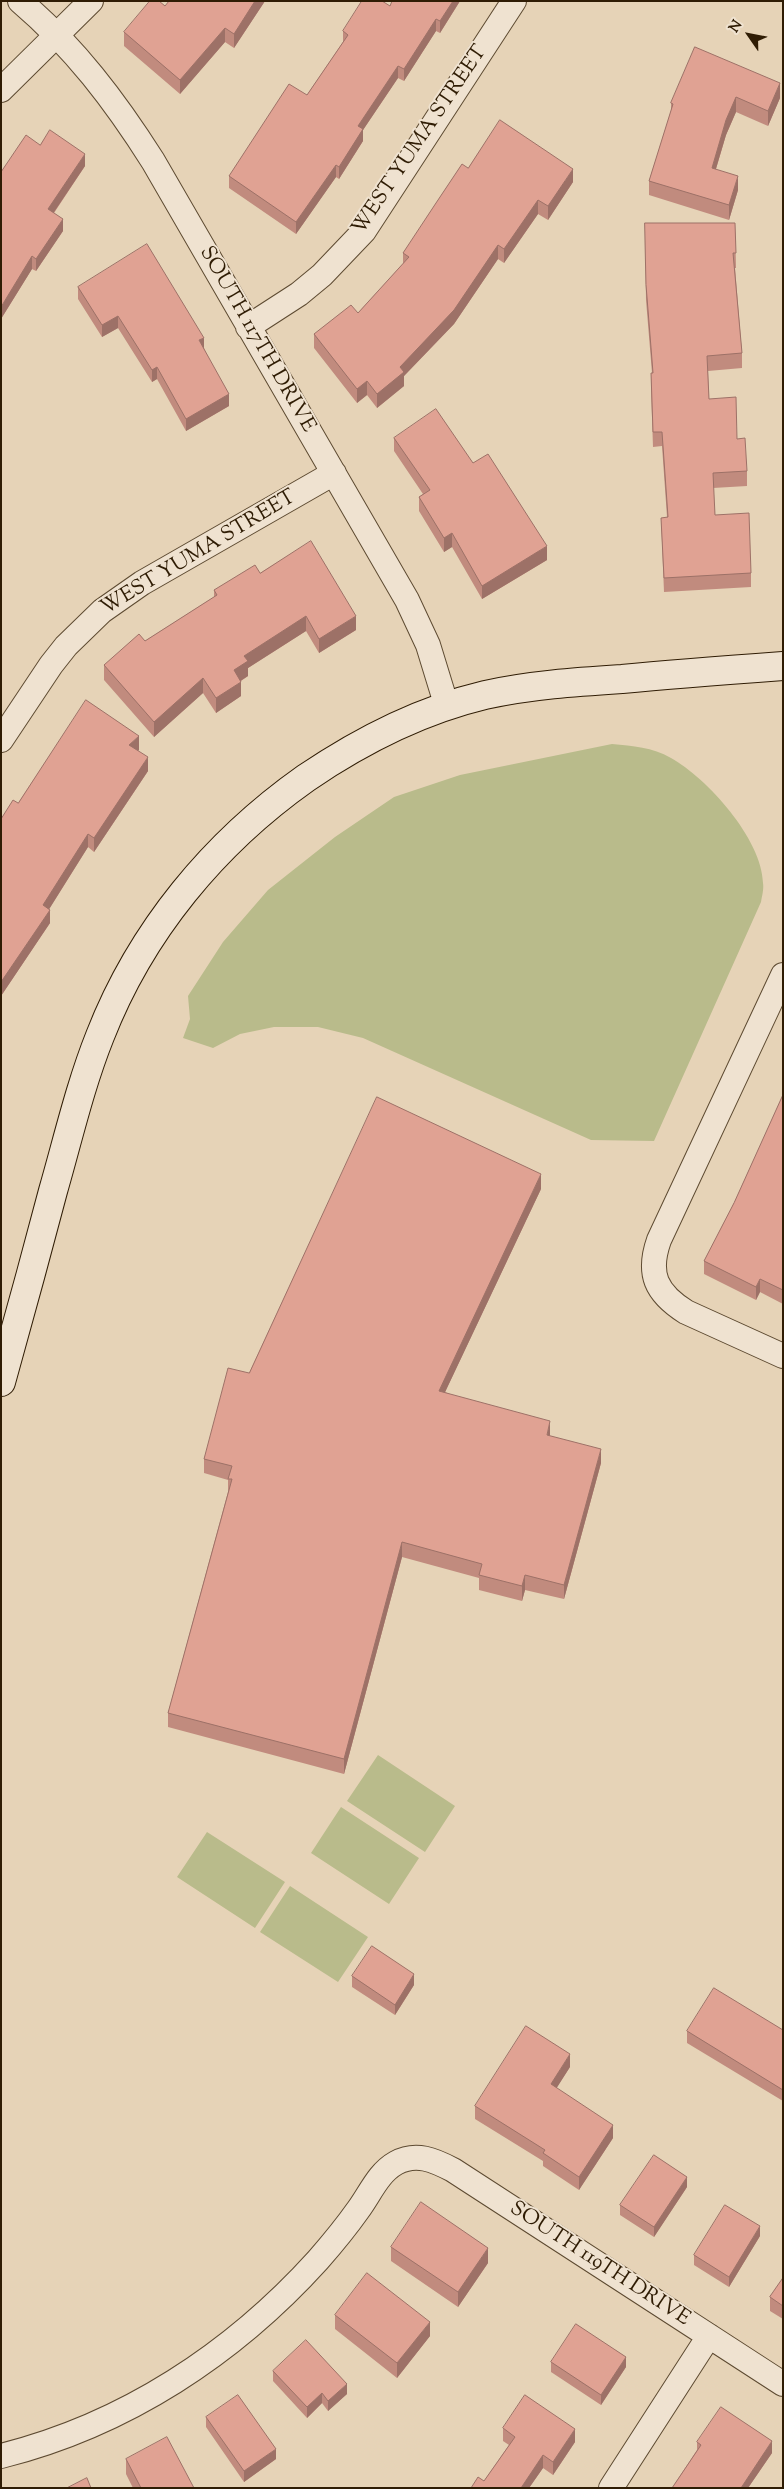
<!DOCTYPE html>
<html>
<head>
<meta charset="utf-8">
<style>
	body { margin:0 }
	#map { position:relative; width:784px; height:2489px; overflow:hidden; background:#e6d3b7; font-family:"Sorts Mill Goudy",serif }
	canvas { display:block }
	.frame { position:absolute; inset:0; border:2px solid #2f1c04; pointer-events:none }
	.north { position:absolute; left:724px; top:10px; width:50px; height:50px; -webkit-text-stroke:4px #efe2d0; paint-order:stroke; rotate:303deg; font-size:14px; font-weight:700; line-height:20px; text-align:center; color:#2f1c04 }
	.north::after { content:''; display:block; margin:auto; width:18px; height:22px; background:#2f1c04; clip-path:polygon(50% 0,100% 100%,50% 72%,0 100%) }
</style>
</head>
<body>
<div id="map">
<canvas width="784" height="2489"></canvas>
<div class="frame"></div>
<div class="north">N</div>
</div>
<script>
const ctx = document.querySelector('canvas').getContext('2d');
ctx.lineJoin = 'round';
function paint(path, color) { ctx.fillStyle = color; ctx.fill(path, 'evenodd'); }
function stroke(path, color, width, dash) { ctx.strokeStyle = color; ctx.lineWidth = width; ctx.lineCap = dash ? 'butt' : 'round'; ctx.setLineDash(dash || []); ctx.stroke(path); }
function drawText(font, color, halo, rows, align = 'center') {
  ctx.font = font + ' "Sorts Mill Goudy",serif'; ctx.lineWidth = 4; ctx.setLineDash([]); ctx.textBaseline = 'middle'; ctx.strokeStyle = halo; ctx.fillStyle = color; for (const [text, x, y, turn = 0] of rows) {
    ctx.save(); ctx.translate(x, y); ctx.rotate((+turn || 0) * Math.PI / 180); ctx.textAlign = isNaN(turn) ? turn : align; if (halo) ctx.strokeText(text, 0, 0); ctx.fillText(text, 0, 0); ctx.restore();
  }
}
paint(new Path2D(`
	M 612,744 C 633,746 652,747 671,758 C 707,778 762,839 763,883 C 764,889 762,896 761,902 L 654,1141 L 591,1140 L 363,1038 L 318,1027 L 274,1027 L 240,1034 L 213,1048 L 183,1038 L 190,1019 L 188,996 L 223,942 L 268,890 L 335,837 L 394,797 L 460,775 Z
	M 378,1755 L 455,1806 L 425,1852 L 347,1801 Z
	M 341,1807 L 419,1858 L 389,1904 L 311,1853 Z
	M 207,1832 L 285,1882 L 255,1928 L 177,1877 Z
	M 290,1886 L 368,1937 L 338,1982 L 260,1932 Z`), '#b9bb8b');
const street = new Path2D(`
	M 20,1 C 74,47 115,101 153,161 L 407,600 L 428,645 L 447,707
	M 1,90 L 91,1
	M 248,327 L 299,294 L 322,275 L 364,231 L 514,1
	M 1,740 L 51,665 L 66,646 L 102,611 L 142,583 L 334,473
	M 783,975 L 659,1240 C 647,1274 656,1293 686,1312 L 783,1356
	M 1,2456 C 125,2425 233,2354 318,2260 C 332,2244 346,2227 358,2210 C 370,2194 378,2173 396,2163 C 416,2152 434,2160 453,2170 L 783,2384
	M 611,2488 L 709,2336`);
const secondary = new Path2D(`
	M 1,1382 C 19,1318 36,1255 53,1191 C 68,1139 80,1086 100,1036 C 141,931 214,843 306,778 C 359,742 422,710 485,695 C 530,685 576,682 622,679 C 675,674 729,670 783,666`);
stroke(street, '#5d4a31', 26);
stroke(secondary, '#2f1c04', 30);
stroke(street, '#efe2d0', 24);
stroke(secondary, '#efe2d0', 28);
paint(new Path2D(`
	M 265,1 L 234,48 L 225,42 L 180,94 L 124,46 L 124,32 L 165,6 Z
	M 460,1 L 440,33 L 436,31 L 404,81 L 398,78 L 363,130 L 363,141 L 339,179 L 336,177 L 296,234 L 229,188 L 229,176 L 307,95 L 343,42 L 343,31 L 390,6 Z
	M 695,47 L 780,98 L 768,126 L 736,112 L 726,135 L 716,169 L 738,190 L 729,220 L 649,195 L 649,181 L 671,111 L 671,103 Z
	M 40,145 L 85,166 L 54,213 L 63,231 L 36,271 L 32,269 L 1,319 Z
	M 468,168 L 573,182 L 548,220 L 538,214 L 504,263 L 498,259 L 454,324 L 404,376 L 404,386 L 377,408 L 367,395 L 357,403 L 314,348 L 314,334 L 358,313 L 403,264 L 403,253 Z
	M 645,223 L 735,223 L 736,268 L 735,268 L 742,353 L 742,368 L 708,371 L 709,399 L 737,439 L 747,471 L 747,486 L 713,488 L 715,515 L 751,573 L 751,587 L 664,592 L 661,518 L 667,517 L 662,446 L 653,447 L 651,388 L 651,373 L 652,373 L 646,300 Z
	M 78,287 L 204,348 L 229,406 L 186,431 L 157,379 L 152,382 L 118,328 L 102,337 L 78,299 Z
	M 394,438 L 473,463 L 547,560 L 482,599 L 452,547 L 444,552 L 419,511 L 419,497 L 423,494 L 394,451 Z
	M 260,573 L 356,630 L 319,653 L 306,631 L 248,668 L 248,676 L 241,681 L 241,696 L 216,713 L 203,693 L 154,737 L 104,680 L 104,665 L 145,641 L 214,597 L 214,590 Z
	M 139,750 L 138,751 L 148,771 L 94,852 L 88,847 L 49,909 L 50,923 L 1,996 L 1,819 L 18,803 Z
	M 783,1095 L 783,1304 L 760,1292 L 756,1300 L 704,1274 L 704,1261 L 734,1203 Z
	M 541,1189 L 445,1392 L 550,1436 L 601,1463 L 564,1599 L 525,1590 L 522,1601 L 479,1590 L 479,1578 L 402,1557 L 344,1774 L 168,1727 L 168,1713 L 228,1492 L 228,1480 L 204,1473 L 204,1459 L 249,1373 Z
	M 352,1976 L 414,1985 L 395,2015 L 352,1987 Z
	M 783,2030 L 783,2101 L 687,2043 L 687,2031 Z
	M 570,2067 L 556,2088 L 613,2138 L 579,2190 L 543,2166 L 543,2161 L 475,2119 L 475,2106 Z
	M 687,2187 L 654,2237 L 620,2215 L 620,2205 Z
	M 760,2236 L 729,2287 L 694,2265 L 694,2255 Z
	M 391,2247 L 488,2263 L 458,2307 L 391,2261 Z
	M 783,2278 L 783,2319 L 770,2311 L 770,2297 Z
	M 335,2315 L 430,2336 L 397,2378 L 335,2329 Z
	M 551,2362 L 626,2367 L 601,2405 L 551,2372 Z
	M 273,2371 L 347,2394 L 328,2411 L 322,2403 L 307,2418 L 273,2381 Z
	M 206,2417 L 276,2459 L 244,2482 L 206,2427 Z
	M 503,2428 L 575,2442 L 553,2475 L 543,2468 L 529,2488 L 471,2488 L 484,2481 L 509,2445 L 503,2441 Z
	M 697,2442 L 772,2453 L 748,2488 L 672,2488 L 697,2450 Z
	M 126,2459 L 194,2488 L 133,2488 L 126,2474 Z`), '#c18b7e');
paint(new Path2D(`
	M 255,1 L 265,1 L 234,48 L 234,34 Z
	M 453,1 L 460,1 L 440,33 L 440,21 Z
	M 436,19 L 436,31 L 404,81 L 404,69 Z
	M 225,28 L 225,42 L 180,94 L 180,80 Z
	M 398,66 L 398,78 L 363,130 L 363,141 L 339,179 L 339,167 L 358,126 Z
	M 780,83 L 780,98 L 768,126 L 768,111 Z
	M 736,97 L 736,112 L 726,135 L 712,182 L 712,168 L 726,120 Z
	M 85,154 L 85,166 L 48,221 L 48,209 Z
	M 336,165 L 336,177 L 296,234 L 296,222 Z
	M 573,169 L 573,182 L 548,220 L 548,206 Z
	M 738,176 L 738,190 L 729,220 L 729,205 Z
	M 538,200 L 538,214 L 504,263 L 504,249 Z
	M 63,219 L 63,231 L 36,271 L 36,259 Z
	M 498,245 L 498,259 L 454,324 L 404,376 L 404,386 L 377,408 L 377,394 L 400,367 Z
	M 32,256 L 32,269 L 1,319 L 1,307 Z
	M 118,316 L 118,328 L 102,337 L 102,325 Z
	M 204,338 L 204,350 L 199,340 Z
	M 157,367 L 157,379 L 152,382 L 152,370 Z
	M 367,381 L 367,395 L 357,403 L 357,389 Z
	M 229,394 L 229,406 L 186,431 L 186,419 Z
	M 452,533 L 452,547 L 444,552 L 444,538 Z
	M 547,546 L 547,560 L 482,599 L 482,586 Z
	M 2,613 L 2,628 L 1,630 L 1,615 Z
	M 306,616 L 306,631 L 248,668 L 248,676 L 234,685 L 234,670 L 244,656 Z
	M 356,616 L 356,630 L 319,653 L 319,639 Z
	M 203,678 L 203,693 L 154,737 L 154,722 Z
	M 241,682 L 241,696 L 216,713 L 216,698 Z
	M 139,736 L 139,750 L 129,759 L 129,745 Z
	M 148,757 L 148,771 L 94,852 L 94,838 Z
	M 88,834 L 88,847 L 43,919 L 43,905 Z
	M 50,910 L 50,923 L 1,996 L 1,982 Z
	M 541,1174 L 541,1189 L 439,1405 L 439,1391 Z
	M 760,1279 L 760,1292 L 756,1300 L 756,1287 Z
	M 550,1421 L 550,1436 L 547,1435 Z
	M 601,1449 L 601,1463 L 564,1599 L 564,1585 Z
	M 402,1542 L 402,1557 L 344,1774 L 344,1759 Z
	M 525,1575 L 525,1590 L 522,1601 L 522,1586 Z
	M 414,1974 L 414,1985 L 395,2015 L 395,2005 Z
	M 570,2054 L 570,2067 L 551,2097 L 551,2084 Z
	M 613,2125 L 613,2138 L 579,2190 L 579,2177 Z
	M 687,2177 L 687,2187 L 654,2237 L 654,2227 Z
	M 760,2226 L 760,2236 L 729,2287 L 729,2277 Z
	M 488,2248 L 488,2263 L 458,2307 L 458,2292 Z
	M 430,2322 L 430,2336 L 397,2378 L 397,2363 Z
	M 626,2357 L 626,2367 L 601,2405 L 601,2395 Z
	M 347,2384 L 347,2394 L 328,2411 L 328,2401 Z
	M 322,2393 L 322,2403 L 307,2418 L 307,2407 Z
	M 575,2429 L 575,2442 L 553,2475 L 553,2462 Z
	M 772,2441 L 772,2453 L 748,2488 L 741,2488 Z
	M 276,2449 L 276,2459 L 244,2482 L 244,2471 Z
	M 543,2455 L 543,2468 L 529,2488 L 521,2488 Z`), '#9d7167');
const building = new Path2D(`
	M 150,1 L 159,1 L 165,6 L 169,1 L 255,1 L 234,34 L 225,28 L 180,80 L 124,32 Z
	M 362,1 L 382,1 L 390,6 L 392,1 L 453,1 L 440,21 L 436,19 L 404,69 L 398,66 L 358,126 L 363,129 L 339,167 L 336,165 L 296,222 L 229,176 L 289,84 L 307,95 L 348,35 L 343,31 Z
	M 695,47 L 780,83 L 768,111 L 736,97 L 726,120 L 712,168 L 738,176 L 729,205 L 649,181 L 673,104 L 671,103 Z
	M 500,120 L 573,169 L 548,206 L 538,200 L 504,249 L 498,245 L 454,310 L 400,367 L 404,372 L 377,394 L 367,381 L 357,389 L 314,334 L 351,305 L 358,313 L 409,257 L 403,253 L 436,203 L 462,164 L 468,168 Z
	M 50,130 L 85,154 L 48,209 L 63,219 L 36,259 L 32,256 L 1,307 L 1,172 L 26,135 L 40,145 Z
	M 645,223 L 735,223 L 736,253 L 733,253 L 742,353 L 707,356 L 709,399 L 736,397 L 737,439 L 745,438 L 747,471 L 713,473 L 715,515 L 749,513 L 751,573 L 664,578 L 661,518 L 668,517 L 662,432 L 653,432 L 651,373 L 653,373 L 646,285 Z
	M 147,244 L 204,338 L 199,340 L 229,394 L 186,419 L 157,367 L 152,370 L 118,316 L 102,325 L 78,287 Z
	M 436,409 L 473,463 L 488,454 L 547,546 L 482,586 L 452,533 L 444,538 L 419,497 L 430,490 L 394,438 Z
	M 311,541 L 356,616 L 319,639 L 306,616 L 244,656 L 248,661 L 234,670 L 241,682 L 216,698 L 203,678 L 154,722 L 104,665 L 139,634 L 145,641 L 217,595 L 214,590 L 255,565 L 260,573 Z
	M 86,700 L 139,736 L 129,745 L 148,757 L 94,838 L 88,834 L 43,905 L 50,910 L 1,982 L 1,819 L 13,800 L 18,803 Z
	M 783,1095 L 783,1290 L 760,1279 L 756,1287 L 704,1261 L 734,1203 Z
	M 377,1097 L 541,1174 L 439,1391 L 550,1421 L 547,1435 L 601,1449 L 564,1585 L 525,1575 L 522,1586 L 479,1575 L 482,1564 L 402,1542 L 344,1759 L 168,1713 L 232,1479 L 228,1479 L 232,1466 L 204,1459 L 228,1368 L 249,1373 Z
	M 372,1946 L 414,1974 L 395,2005 L 352,1976 Z
	M 714,1988 L 783,2030 L 783,2090 L 687,2031 Z
	M 526,2026 L 570,2054 L 551,2084 L 613,2125 L 579,2177 L 543,2153 L 545,2150 L 475,2106 Z
	M 654,2155 L 687,2177 L 654,2227 L 620,2205 Z
	M 421,2202 L 488,2248 L 458,2292 L 391,2247 Z
	M 725,2205 L 760,2226 L 729,2277 L 694,2255 Z
	M 367,2273 L 430,2322 L 397,2363 L 335,2315 Z
	M 783,2278 L 783,2306 L 770,2297 Z
	M 576,2324 L 626,2357 L 601,2395 L 551,2362 Z
	M 306,2340 L 347,2384 L 328,2401 L 322,2393 L 307,2407 L 273,2371 Z
	M 238,2395 L 276,2449 L 244,2471 L 206,2417 Z
	M 525,2395 L 575,2429 L 553,2462 L 543,2455 L 521,2488 L 471,2488 L 478,2477 L 484,2481 L 515,2437 L 503,2428 Z
	M 721,2407 L 772,2441 L 741,2488 L 672,2488 L 701,2445 L 697,2442 Z
	M 167,2437 L 194,2488 L 141,2488 L 126,2459 Z
	M 87,2478 L 91,2488 L 67,2488 Z`);
paint(building, '#e0a293');
stroke(building, '#9d7167', 1);
drawText('21px', '#2f1c04', '#efe2d0', [
	["WEST YUMA STREET",421,141,-56],
	["SOUTH 117TH DRIVE",256,340,60],
	["WEST YUMA STREET",199,554,-31],
	["SOUTH 119TH DRIVE",599,2265,33]
]);
</script>
</body>
</html>
